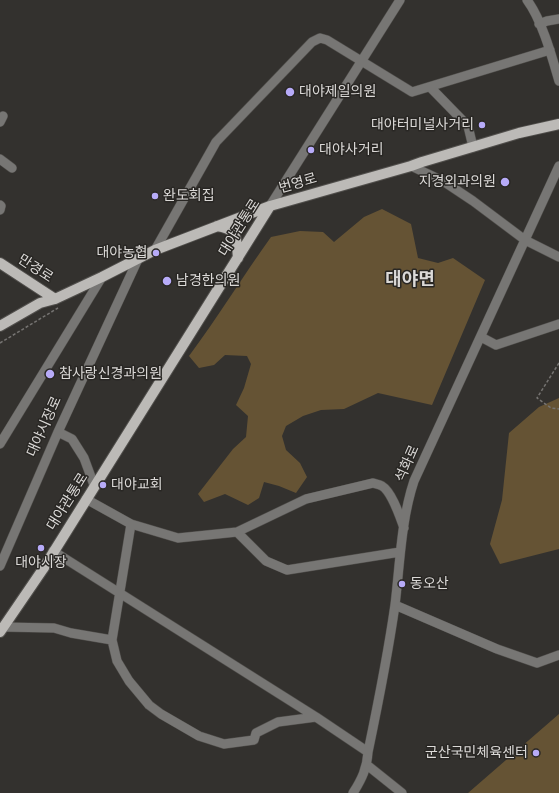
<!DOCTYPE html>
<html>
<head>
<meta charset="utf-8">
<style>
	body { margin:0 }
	canvas { display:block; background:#33312e }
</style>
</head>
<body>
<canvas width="559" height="793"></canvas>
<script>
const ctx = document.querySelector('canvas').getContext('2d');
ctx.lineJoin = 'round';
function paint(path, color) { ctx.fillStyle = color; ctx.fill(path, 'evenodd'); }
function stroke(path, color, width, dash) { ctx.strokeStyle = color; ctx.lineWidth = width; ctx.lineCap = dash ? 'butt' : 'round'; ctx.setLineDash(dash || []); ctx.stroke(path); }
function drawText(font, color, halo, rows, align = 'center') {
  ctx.font = font + ' "Sofia Sans Condensed","Noto Sans KR",sans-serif'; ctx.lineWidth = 3; ctx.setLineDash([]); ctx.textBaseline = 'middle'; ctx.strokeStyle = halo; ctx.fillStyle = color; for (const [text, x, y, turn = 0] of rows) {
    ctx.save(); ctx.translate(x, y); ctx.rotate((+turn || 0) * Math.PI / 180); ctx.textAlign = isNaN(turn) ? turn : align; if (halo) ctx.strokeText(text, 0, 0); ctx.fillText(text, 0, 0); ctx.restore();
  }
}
paint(new Path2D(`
	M 382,209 L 411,224 L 418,258 L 438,263 L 453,258 L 485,280 L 432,405 L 378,393 L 344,409 L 321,410 L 303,416 L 286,426 L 282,436 L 286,450 L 300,463 L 307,477 L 296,493 L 279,486 L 264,482 L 259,498 L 248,505 L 225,494 L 204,502 L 198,494 L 233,449 L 246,437 L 248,416 L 236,405 L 244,388 L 251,364 L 247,356 L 225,355 L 214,365 L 199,368 L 189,356 C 218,317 243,276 271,237 L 300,231 L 323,232 L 334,242 L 364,217 Z
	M 559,398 L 559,549 L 500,564 L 490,544 L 502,500 L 509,433 L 539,407 Z
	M 559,714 L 559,793 L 468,793 Z`), '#655334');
const minor = new Path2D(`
	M 527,0 C 542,20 552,57 559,81
	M 539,24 L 547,21 L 559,19
	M 430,87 L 468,126 L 473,147
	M 0,122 L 3,116
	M 0,159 L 12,168
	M 411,166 L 443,181 L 473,201 L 525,240 L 559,257
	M 0,205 L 1,206 L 0,210
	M 270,206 L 400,0
	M 155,250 L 216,142 L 312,42 L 320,38 L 327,40 L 412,92 L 550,50
	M 481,337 L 496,345 L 559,324
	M 58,432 L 72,439 L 84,458 L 94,485
	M 0,444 L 102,277
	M 86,499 L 131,524 L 178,538 L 237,532 L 306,499 L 373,483 C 376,484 379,484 382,486 C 392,492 400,517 404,528
	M 131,524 L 112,640 L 117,661 L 129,681 L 149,705 L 161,714 L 199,736 L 224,744 L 254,740 L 256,733 L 278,722 L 316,717
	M 237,532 L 266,561 L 287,570 L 400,552
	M 53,551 L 316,717 L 368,752
	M 0,566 L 58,432 L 139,257
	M 395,605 L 497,649 L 537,663 L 559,655
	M 3,627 L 54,628 L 71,633 L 112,640
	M 367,765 L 402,793
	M 353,793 C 362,779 367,768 368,752 C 378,704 388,654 395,605 C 400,564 401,520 414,481 L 559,166`);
const major = new Path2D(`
	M 217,226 C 239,229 236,239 238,258
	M 0,263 L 55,299
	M 0,326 L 40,303 L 55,299 L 102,277 L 155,250 L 270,206 L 411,166 L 422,162 L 519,133 L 559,124
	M 0,632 L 43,569 L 270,206`);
stroke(minor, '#514f4c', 10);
stroke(major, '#514f4c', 12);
stroke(new Path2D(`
	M 0,343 L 58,308
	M 559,363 L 537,398 L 551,408 L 559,409`), '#757371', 1.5, [3, 2]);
stroke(minor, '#777674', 9);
stroke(major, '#bcbab7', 10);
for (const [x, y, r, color] of [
	[290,92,5,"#b7abf8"],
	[482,125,4,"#b7abf8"],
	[311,150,4,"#b7abf8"],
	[505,182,5,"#b7abf8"],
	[155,196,4,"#b7abf8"],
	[156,253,4,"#b7abf8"],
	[167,281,5,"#b7abf8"],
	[50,374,5,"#b7abf8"],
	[103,485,4,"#b7abf8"],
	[41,548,4,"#b7abf8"],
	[402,584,4,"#b7abf8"],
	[536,753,4,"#b7abf8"]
]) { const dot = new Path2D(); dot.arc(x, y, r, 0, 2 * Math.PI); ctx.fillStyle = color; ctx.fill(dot); stroke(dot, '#292724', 1.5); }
drawText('14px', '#dbd9d7', '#292724', [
	["대야제일의원",299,92],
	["대야터미널사거리",474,125,"right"],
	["대야사거리",319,150],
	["지경외과의원",496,182,"right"],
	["완도회집",163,196],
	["대야농협",148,253,"right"],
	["남경한의원",176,281],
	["참사랑신경과의원",59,374],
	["대야교회",111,485],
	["대야시장",41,563,"center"],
	["동오산",410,584],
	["군산국민체육센터",528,753,"right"]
], 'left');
drawText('14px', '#dbd9d7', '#292724', [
	["번영로",298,184,-16],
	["대야관통로",240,228,-58],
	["만경로",35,269,33],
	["대야시장로",45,427,-66],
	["석화로",408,464,-66],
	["대야관통로",68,502,-58]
]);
drawText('bold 18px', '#dbd9d7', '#292724', [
	["대야면",410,280]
]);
</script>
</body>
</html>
